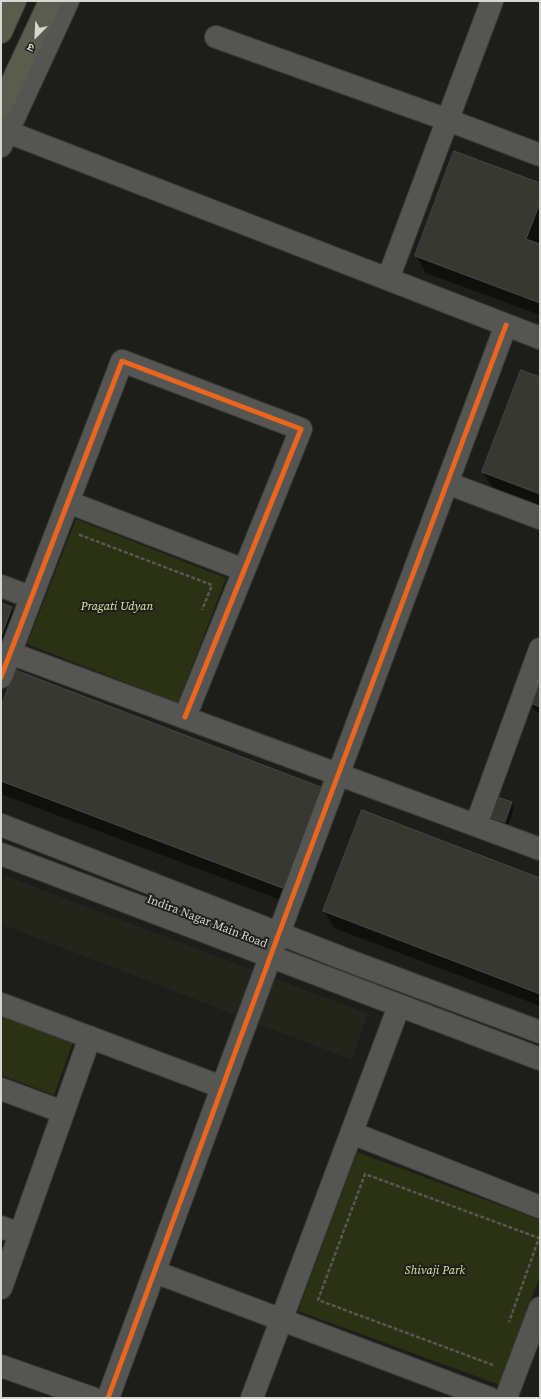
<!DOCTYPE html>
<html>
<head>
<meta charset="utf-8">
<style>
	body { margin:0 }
	#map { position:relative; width:541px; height:1399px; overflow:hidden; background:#1d1e1b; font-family:"Source Serif 4","Noto Sans Devanagari",serif }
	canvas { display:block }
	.frame { position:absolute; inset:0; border:2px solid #d7d8d4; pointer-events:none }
	.north { position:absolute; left:16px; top:16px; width:40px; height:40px; -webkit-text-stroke:3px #1e1f1a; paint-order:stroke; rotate:204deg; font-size:11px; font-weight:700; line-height:16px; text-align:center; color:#d7d8d4 }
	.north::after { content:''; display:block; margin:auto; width:14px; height:18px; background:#d7d8d4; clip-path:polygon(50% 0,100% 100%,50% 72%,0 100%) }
</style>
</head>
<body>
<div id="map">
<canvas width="541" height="1399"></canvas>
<div class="frame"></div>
<div class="north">उ</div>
</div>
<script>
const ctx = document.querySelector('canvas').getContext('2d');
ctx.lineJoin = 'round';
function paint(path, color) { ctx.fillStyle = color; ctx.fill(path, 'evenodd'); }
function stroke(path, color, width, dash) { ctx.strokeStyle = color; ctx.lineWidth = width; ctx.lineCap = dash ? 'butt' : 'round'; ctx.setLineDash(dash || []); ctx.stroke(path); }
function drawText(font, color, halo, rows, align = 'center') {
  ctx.font = font + ' "Source Serif 4",serif'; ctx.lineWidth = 4; ctx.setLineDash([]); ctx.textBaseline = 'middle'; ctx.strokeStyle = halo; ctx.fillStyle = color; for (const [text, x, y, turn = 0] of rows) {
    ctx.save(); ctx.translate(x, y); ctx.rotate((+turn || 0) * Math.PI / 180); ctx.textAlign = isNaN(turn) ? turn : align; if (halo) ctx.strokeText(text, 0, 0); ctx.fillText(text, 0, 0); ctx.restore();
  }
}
paint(new Path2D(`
	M 6,876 L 368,1014 L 352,1060 L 1,924 L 1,887 Z`), '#23251b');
paint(new Path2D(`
	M 76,519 L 226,578 L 178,703 L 27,644 Z
	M 1,1015 L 73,1042 L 54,1095 L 1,1075 Z
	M 357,1152 L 540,1220 L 540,1276 L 500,1385 L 298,1311 Z`), '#2b3113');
paint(new Path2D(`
	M 540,184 L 540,315 L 426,273 L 416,256 Z
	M 540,378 L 540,506 L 493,489 L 483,472 Z
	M 1,604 L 11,608 L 21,625 L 1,679 Z
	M 540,671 L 540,713 L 535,711 L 529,702 Z
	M 1,709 L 332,805 L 294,905 L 1,794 Z
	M 512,803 L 514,807 L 508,826 L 491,820 L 488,816 Z
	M 540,879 L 540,1006 L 334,928 L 324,911 Z`), '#0007');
const building = new Path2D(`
	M 454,151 L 540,183 L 540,203 L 526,239 L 540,244 L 540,303 L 415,256 Z
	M 521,370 L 540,377 L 540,494 L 482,472 Z
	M 1,603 L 12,607 L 1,637 Z
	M 540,668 L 540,707 L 528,702 Z
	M 15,670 L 323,788 L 285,889 L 1,781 L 1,707 Z
	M 494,796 L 512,802 L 505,822 L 487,816 Z
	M 362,810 L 540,878 L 540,994 L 323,911 Z`);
paint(building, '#373931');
stroke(building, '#464744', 1);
const minor = new Path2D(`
	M 216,37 L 448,120 L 540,155
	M 8,132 L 540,338
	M 1,146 L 68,1
	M 388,279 L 492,1
	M 447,483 L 540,518
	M 68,502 L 244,570
	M 1,586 L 31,597
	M 10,653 L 540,849
	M 1,677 L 122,361 L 301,429 L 185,717
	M 1,825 L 355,963 L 540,1032
	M 476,825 L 540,649
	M 1,854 L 540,1059
	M 1,1004 L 222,1087
	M 1,1089 L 63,1112
	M 352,1133 L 540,1207
	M 1,1227 L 20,1234
	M 155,1272 L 489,1398
	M 1,1288 L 90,1037
	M 1,1366 L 92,1398
	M 108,1398 L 279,933 L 506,325
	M 252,1398 L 399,1006
	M 506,1398 L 540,1308`);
const highway = new Path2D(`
	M 1,32 L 15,1
	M 1,106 L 50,1`);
stroke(minor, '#393a36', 24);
stroke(highway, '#393a36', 24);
stroke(new Path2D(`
	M 80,536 L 80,535 L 212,585 L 202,610
	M 493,1365 L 318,1300 L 365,1174 L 539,1238 L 509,1322`), '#575855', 2.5, [4, 2]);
stroke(minor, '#555653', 22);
stroke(highway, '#5a5d4e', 22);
stroke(new Path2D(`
	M 1,677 L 122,361 L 301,429 L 185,717
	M 108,1398 L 279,933 L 506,325`), '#eb651d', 5);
drawText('italic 12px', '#daeba5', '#1e1f1a', [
	["Pragati Udyan",117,607],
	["Shivaji Park",435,1271]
]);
drawText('12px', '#d7d8d4', '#1e1f1a', [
	["Indira Nagar Main Road",207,922,21]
]);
</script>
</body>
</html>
